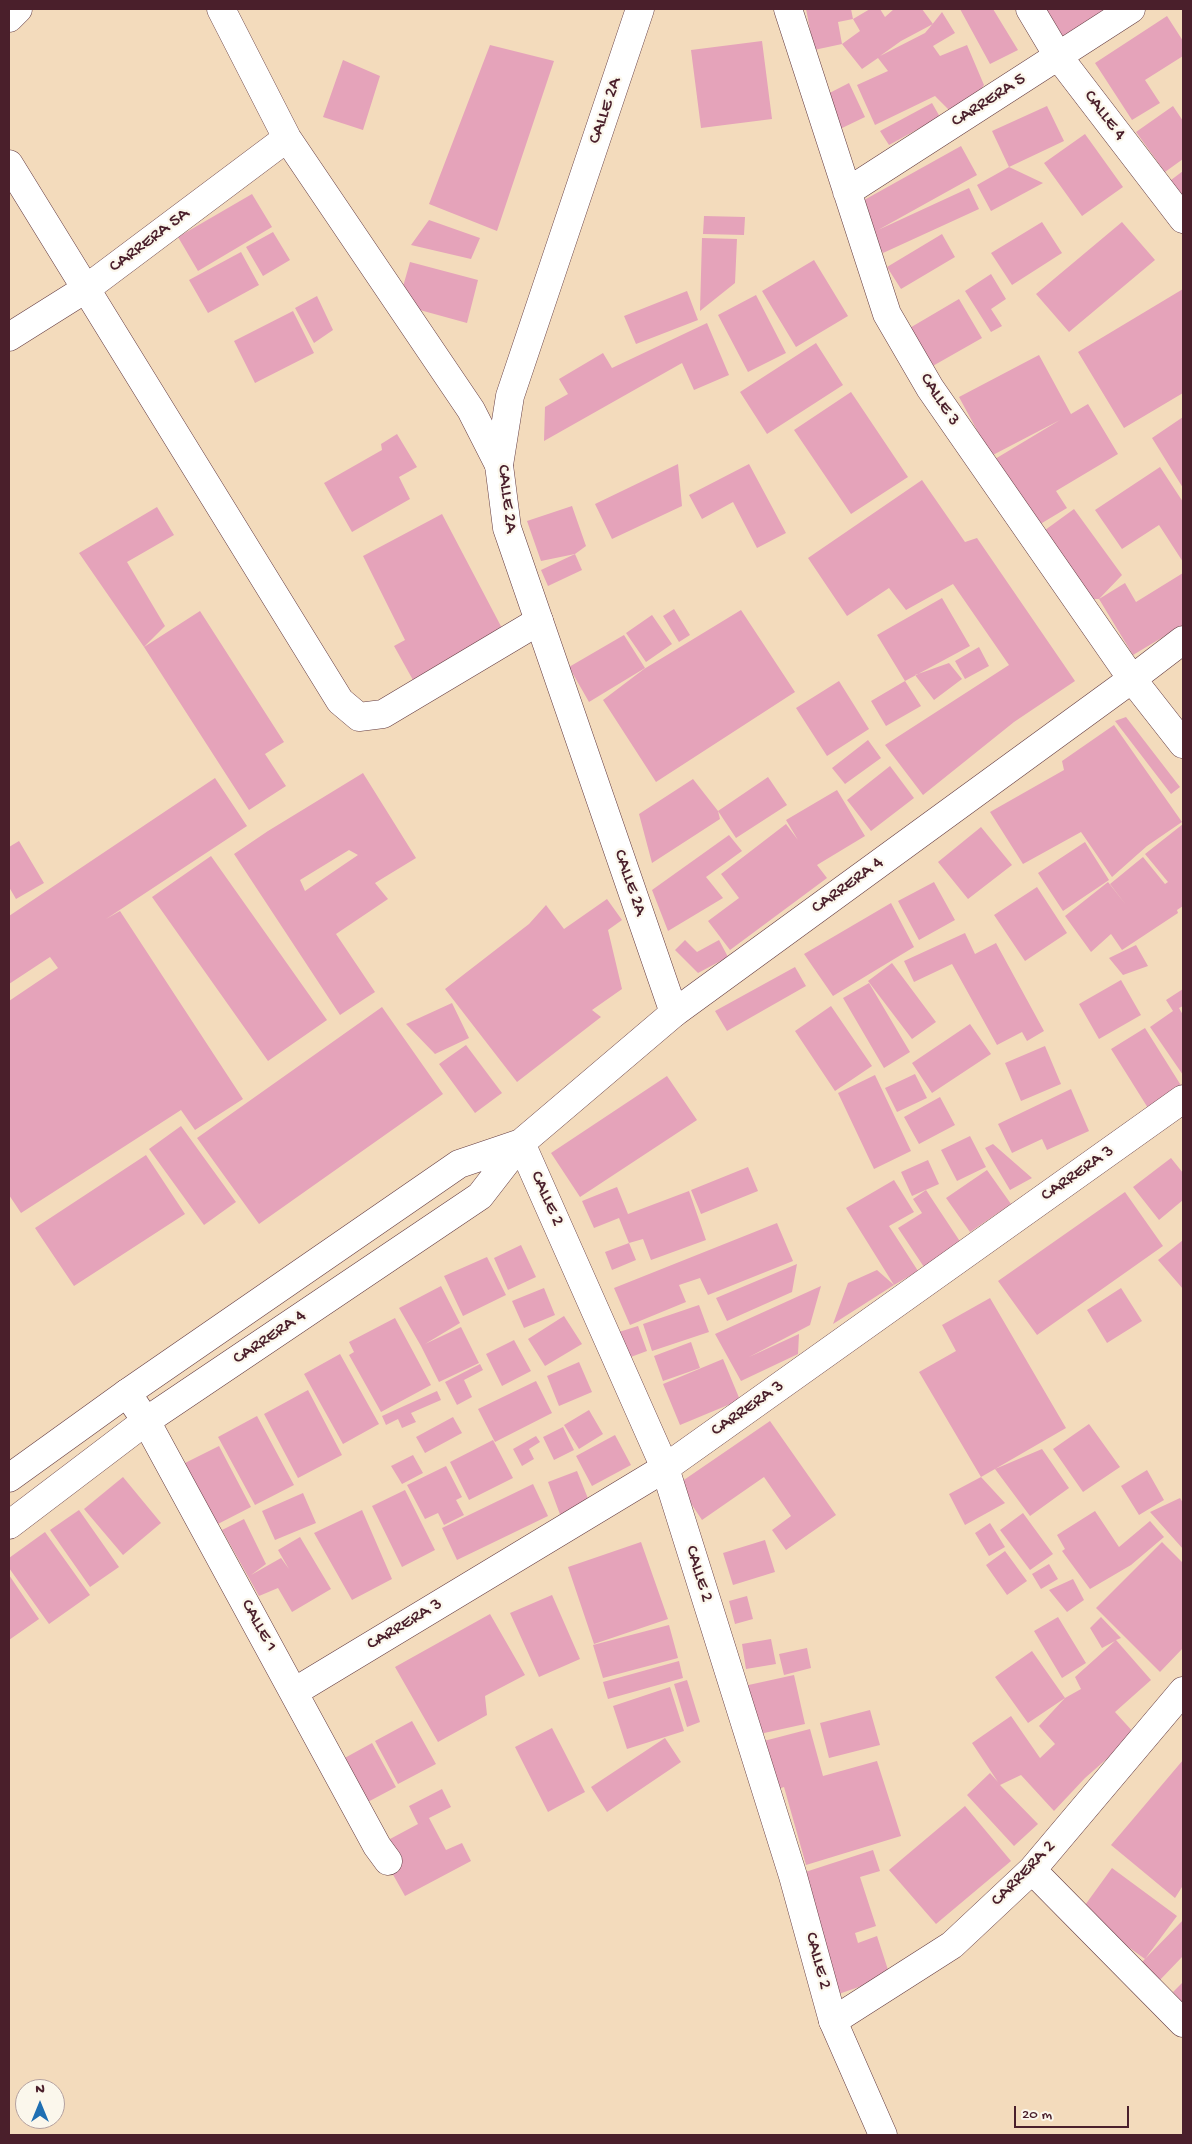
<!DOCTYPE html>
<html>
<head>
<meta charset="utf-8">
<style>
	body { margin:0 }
	#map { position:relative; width:1192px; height:2144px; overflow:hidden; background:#f3dbbc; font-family:"Gochi Hand",sans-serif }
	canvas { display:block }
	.frame { position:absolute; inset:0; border:10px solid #4a1f2b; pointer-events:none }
	.north { position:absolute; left:15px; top:2079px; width:50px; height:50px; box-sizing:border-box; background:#fbf7ec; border:1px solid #b4a19f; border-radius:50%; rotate:0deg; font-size:14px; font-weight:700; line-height:20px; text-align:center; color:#4a1f2b }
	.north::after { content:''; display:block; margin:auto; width:18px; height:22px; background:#1f6fb2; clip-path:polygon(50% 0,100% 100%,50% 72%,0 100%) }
	.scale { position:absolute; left:1014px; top:2106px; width:115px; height:22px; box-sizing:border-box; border:2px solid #4a1f2b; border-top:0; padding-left:6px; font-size:15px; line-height:18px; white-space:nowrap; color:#4a1f2b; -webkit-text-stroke:4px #fbf7ec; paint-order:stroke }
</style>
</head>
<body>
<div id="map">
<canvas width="1192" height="2144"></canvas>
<div class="frame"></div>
<div class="north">N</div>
<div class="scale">20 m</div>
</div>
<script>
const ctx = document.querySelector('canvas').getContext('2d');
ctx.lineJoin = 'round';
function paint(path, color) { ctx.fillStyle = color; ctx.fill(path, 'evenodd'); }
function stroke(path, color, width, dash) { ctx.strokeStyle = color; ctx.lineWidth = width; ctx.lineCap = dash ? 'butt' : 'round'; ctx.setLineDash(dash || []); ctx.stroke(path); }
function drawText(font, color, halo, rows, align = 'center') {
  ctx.font = font + ' "Gochi Hand",sans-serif'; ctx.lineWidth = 4.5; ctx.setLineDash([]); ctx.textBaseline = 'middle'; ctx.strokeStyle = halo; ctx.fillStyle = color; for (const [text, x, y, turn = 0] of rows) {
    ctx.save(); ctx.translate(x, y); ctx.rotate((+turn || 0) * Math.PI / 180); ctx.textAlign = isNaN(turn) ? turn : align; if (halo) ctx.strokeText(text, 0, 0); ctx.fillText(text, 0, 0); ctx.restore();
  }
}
paint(new Path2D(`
	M 806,9 L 851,9 L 853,19 L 838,22 L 842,44 L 814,50 Z
	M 870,9 L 880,9 L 885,17 L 894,9 L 922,9 L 933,24 L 901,41 L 880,56 L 925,33 L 935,21 L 942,12 L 955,33 L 933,46 L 940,56 L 967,45 L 984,85 L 975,98 L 949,110 L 935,96 L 875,125 L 857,85 L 888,71 L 878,58 L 862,69 L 842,44 L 860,31 L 853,19 Z
	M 960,9 L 993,9 L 1018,50 L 990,64 Z
	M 1041,9 L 1121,9 L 1062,48 Z
	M 1167,16 L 1183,41 L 1183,56 L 1145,80 L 1160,103 L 1132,120 L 1095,63 Z
	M 762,41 L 772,119 L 701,128 L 691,50 Z
	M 490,45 L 554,61 L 497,231 L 429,204 Z
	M 343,60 L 380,76 L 363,130 L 323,117 Z
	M 849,83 L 865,117 L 840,129 L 810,103 Z
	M 932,103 L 940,117 L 889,145 L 880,131 Z
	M 1047,106 L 1064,141 L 1009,167 L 992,131 Z
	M 1173,106 L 1183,121 L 1183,159 L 1165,172 L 1136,132 Z
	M 1085,134 L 1123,187 L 1082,216 L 1044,163 Z
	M 961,146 L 977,175 L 878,230 L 969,188 L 979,209 L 883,253 L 857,204 Z
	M 1009,167 L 1043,183 L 991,211 L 977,185 Z
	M 1183,171 L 1183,206 L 1167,183 Z
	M 252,194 L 272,227 L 198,271 L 178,237 Z
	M 704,216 L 745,217 L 744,235 L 703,234 Z
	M 429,220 L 480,238 L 471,259 L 411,245 Z
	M 1042,222 L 1062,253 L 1012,285 L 991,253 Z
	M 1122,222 L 1155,260 L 1069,332 L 1036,294 Z
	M 273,232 L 290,260 L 263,276 L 246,247 Z
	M 942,234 L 955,257 L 901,289 L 887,267 Z
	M 702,238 L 737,239 L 735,283 L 700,311 Z
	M 241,252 L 259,285 L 208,313 L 189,280 Z
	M 814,260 L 848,316 L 796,347 L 762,291 Z
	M 410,262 L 478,280 L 467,323 L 398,304 Z
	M 991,274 L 1006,299 L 991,309 L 1002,326 L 991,332 L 965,291 Z
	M 1183,289 L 1183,393 L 1124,428 L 1078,352 Z
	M 687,291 L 698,320 L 636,344 L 624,316 Z
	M 756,295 L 786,353 L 748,372 L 718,315 Z
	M 317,296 L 333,330 L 314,343 L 295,308 Z
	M 959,299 L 982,338 L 931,367 L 908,329 Z
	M 293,311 L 314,353 L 255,383 L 234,341 Z
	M 707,323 L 729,375 L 694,390 L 682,363 L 544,441 L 545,407 L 568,394 L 559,379 L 603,353 L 612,368 Z
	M 816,343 L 843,385 L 767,434 L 740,392 Z
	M 1039,355 L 1071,414 L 1088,404 L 1118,454 L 1056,491 L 1067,508 L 1037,526 L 995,459 L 1060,420 L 991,456 L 959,397 Z
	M 851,392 L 908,477 L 851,514 L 794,430 Z
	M 1183,417 L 1183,488 L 1152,438 Z
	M 397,434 L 417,467 L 399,477 L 410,499 L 352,532 L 324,483 L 382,450 L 381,444 Z
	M 678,464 L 682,506 L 612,539 L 595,504 Z
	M 749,464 L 786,533 L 757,548 L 733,502 L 702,519 L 689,495 Z
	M 1160,467 L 1183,502 L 1183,562 L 1159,525 L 1122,549 L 1095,510 Z
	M 922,480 L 965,542 L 977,538 L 1075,681 L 1014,722 L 923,795 L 885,745 L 1009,665 L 953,584 L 906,610 L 889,588 L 847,616 L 808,558 Z
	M 572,506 L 586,546 L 575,554 L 582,570 L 548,586 L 541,570 L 575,554 L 541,561 L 527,521 Z
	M 157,507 L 174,535 L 127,562 L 165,626 L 144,647 L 200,611 L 284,742 L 265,754 L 286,786 L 249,810 L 144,647 L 79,553 Z
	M 1074,509 L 1122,575 L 1099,599 L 1125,583 L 1136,602 L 1183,573 L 1183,625 L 1133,655 L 1099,599 L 1089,599 L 1041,533 Z
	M 442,514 L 504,632 L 413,680 L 394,646 L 405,640 L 363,556 Z
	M 942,598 L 970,646 L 905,681 L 877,635 Z
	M 674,609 L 690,635 L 679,642 L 663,616 Z
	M 741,610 L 795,692 L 656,782 L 603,700 L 644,669 Z
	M 652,615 L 672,644 L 646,662 L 626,633 Z
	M 624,635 L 645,668 L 589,702 L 569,667 Z
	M 979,647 L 989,666 L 965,679 L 955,661 Z
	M 949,663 L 962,679 L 934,700 L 915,675 Z
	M 839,681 L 869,729 L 827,756 L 796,708 Z
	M 905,681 L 921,706 L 886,726 L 871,701 Z
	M 1126,717 L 1180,787 L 1171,794 L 1115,721 Z
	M 1114,725 L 1182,822 L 1147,846 L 1112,877 L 1081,832 L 1023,864 L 990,812 L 1064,770 L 1062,761 Z
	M 868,740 L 881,758 L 845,784 L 832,768 Z
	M 890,766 L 914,798 L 871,831 L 847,800 Z
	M 363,773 L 416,858 L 375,883 L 388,899 L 336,934 L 375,992 L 340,1015 L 234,854 L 268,831 ZM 349,850 L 358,855 L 305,891 L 300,880 Z
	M 768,777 L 787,805 L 736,838 L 718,811 Z
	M 215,778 L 247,826 L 106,919 L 120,911 L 243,1099 L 195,1130 L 181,1110 L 21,1213 L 9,1195 L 9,1001 L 58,968 L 50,957 L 9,984 L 9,916 Z
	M 693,779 L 718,811 L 720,819 L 652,863 L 639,814 Z
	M 837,790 L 865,836 L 817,865 L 827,878 L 730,950 L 708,921 L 739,898 L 721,874 L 786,824 L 798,840 L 786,820 Z
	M 1183,824 L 1183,906 L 1177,910 L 1178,913 L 1122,950 L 1111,934 L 1091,952 L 1065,916 L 1108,882 L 1126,905 L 1110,884 L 1143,857 L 1165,884 L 1168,882 L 1145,854 Z
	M 981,827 L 1012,865 L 968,899 L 938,862 Z
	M 729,835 L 742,851 L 706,877 L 723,898 L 668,931 L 652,890 Z
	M 19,841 L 44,883 L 16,899 L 9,887 L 9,847 Z
	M 1085,842 L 1109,880 L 1063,911 L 1038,873 Z
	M 211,856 L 327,1020 L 268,1061 L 152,897 Z
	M 934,882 L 955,920 L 919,940 L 898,901 Z
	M 1037,887 L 1067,933 L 1025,961 L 994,915 Z
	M 607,899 L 622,920 L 608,930 L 622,989 L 592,1010 L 601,1017 L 517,1082 L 445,989 L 529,924 L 546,905 L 564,929 Z
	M 891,903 L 914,947 L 833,996 L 804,954 Z
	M 965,933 L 975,954 L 996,943 L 1044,1031 L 1027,1041 L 1022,1032 L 997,1045 L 952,964 L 914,982 L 904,961 Z
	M 685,940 L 697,952 L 719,940 L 728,957 L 698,973 L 675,950 Z
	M 1136,945 L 1148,966 L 1123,975 L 1109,958 Z
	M 892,963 L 936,1022 L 912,1039 L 868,981 Z
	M 795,967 L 806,986 L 727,1031 L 715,1011 Z
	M 1121,980 L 1141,1015 L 1099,1039 L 1079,1004 Z
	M 869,983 L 910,1052 L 884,1068 L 843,998 Z
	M 1183,989 L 1183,1006 L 1179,1008 L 1183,1015 L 1183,1075 L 1150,1027 L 1173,1011 L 1166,1000 Z
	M 452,1003 L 469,1038 L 435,1054 L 406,1024 Z
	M 831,1006 L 872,1066 L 835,1091 L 795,1031 Z
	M 382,1007 L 443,1094 L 259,1224 L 197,1138 Z
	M 970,1024 L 991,1054 L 932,1093 L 912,1063 Z
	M 1145,1028 L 1182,1087 L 1148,1108 L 1111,1049 Z
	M 466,1045 L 502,1093 L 475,1113 L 439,1064 Z
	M 1045,1046 L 1061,1084 L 1021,1101 L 1005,1063 Z
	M 915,1074 L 927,1098 L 897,1112 L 885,1088 Z
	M 875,1075 L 911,1151 L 874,1169 L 838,1093 Z
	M 667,1076 L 697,1120 L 580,1197 L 551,1153 Z
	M 1071,1089 L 1089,1131 L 1047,1150 L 1042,1139 L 1012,1153 L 998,1124 Z
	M 940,1097 L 955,1125 L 919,1144 L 904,1117 Z
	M 181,1126 L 236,1202 L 204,1225 L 149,1149 Z
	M 970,1136 L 986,1167 L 957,1181 L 941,1150 Z
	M 993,1144 L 1032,1178 L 1010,1190 L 985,1148 Z
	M 146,1155 L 185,1214 L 74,1286 L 35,1228 Z
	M 1171,1158 L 1183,1173 L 1183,1200 L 1159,1220 L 1133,1187 Z
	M 928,1160 L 939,1184 L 912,1196 L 901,1172 Z
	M 748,1167 L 758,1191 L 701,1214 L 691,1190 Z
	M 987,1170 L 1011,1204 L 970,1232 L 946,1198 Z
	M 894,1180 L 914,1212 L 889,1226 L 918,1271 L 894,1285 L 846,1208 Z
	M 617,1187 L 628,1214 L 689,1191 L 706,1240 L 651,1260 L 643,1239 L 629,1243 L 619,1218 L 594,1228 L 582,1201 Z
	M 926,1190 L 963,1246 L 926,1270 L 898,1228 L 922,1213 L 913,1199 Z
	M 1125,1192 L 1163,1246 L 1037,1335 L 998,1281 Z
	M 777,1223 L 793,1261 L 708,1295 L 700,1278 L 679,1285 L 686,1302 L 630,1325 L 614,1288 Z
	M 1183,1240 L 1183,1289 L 1158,1260 Z
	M 629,1243 L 636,1260 L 612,1270 L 605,1252 Z
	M 521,1245 L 536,1277 L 508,1290 L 494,1258 Z
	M 487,1257 L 506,1295 L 463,1316 L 444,1276 Z
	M 797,1264 L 792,1292 L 727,1321 L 716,1298 Z
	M 877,1270 L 894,1285 L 833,1324 L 848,1283 Z
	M 441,1286 L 460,1323 L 425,1344 L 461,1327 L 479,1363 L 439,1382 L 421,1346 L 399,1308 Z
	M 821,1286 L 810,1325 L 749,1357 L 799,1334 L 798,1354 L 741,1381 L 715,1334 Z
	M 544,1288 L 555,1315 L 524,1328 L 512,1301 Z
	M 1121,1288 L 1142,1321 L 1107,1343 L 1087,1310 Z
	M 990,1298 L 1066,1428 L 995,1469 L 1042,1449 L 1069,1488 L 1030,1516 L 995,1469 L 981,1477 L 1005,1503 L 965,1525 L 949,1494 L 981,1477 L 919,1372 L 956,1351 L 942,1325 Z
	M 699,1305 L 709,1332 L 652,1351 L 643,1324 Z
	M 564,1316 L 582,1344 L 545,1366 L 528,1339 Z
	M 395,1318 L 431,1385 L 381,1412 L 349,1355 L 354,1352 L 349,1342 Z
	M 638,1326 L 647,1351 L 628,1358 L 619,1332 Z
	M 514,1340 L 531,1371 L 502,1386 L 486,1354 Z
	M 691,1342 L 700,1368 L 663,1381 L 654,1356 Z
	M 340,1354 L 379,1424 L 343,1444 L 304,1374 Z
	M 723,1359 L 740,1400 L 680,1425 L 663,1384 Z
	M 579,1362 L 592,1392 L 559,1406 L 547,1376 Z
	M 480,1364 L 483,1370 L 464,1380 L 472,1397 L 457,1405 L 445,1382 Z
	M 536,1381 L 552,1413 L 495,1442 L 478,1409 Z
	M 308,1390 L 342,1455 L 298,1478 L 264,1414 Z
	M 437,1391 L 441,1400 L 411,1413 L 416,1422 L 402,1428 L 398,1419 L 386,1425 L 382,1416 Z
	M 589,1410 L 603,1434 L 579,1449 L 564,1425 Z
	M 257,1416 L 294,1485 L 255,1505 L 218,1437 Z
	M 453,1417 L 462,1433 L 425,1453 L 416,1437 Z
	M 770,1421 L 836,1515 L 786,1550 L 772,1530 L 791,1516 L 764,1477 L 702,1520 L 678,1484 Z
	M 1089,1424 L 1120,1467 L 1083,1492 L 1053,1449 Z
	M 563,1427 L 574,1450 L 554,1460 L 543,1437 Z
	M 615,1435 L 631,1465 L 592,1486 L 576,1456 Z
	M 536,1436 L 540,1442 L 529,1449 L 534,1459 L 522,1466 L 513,1449 Z
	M 493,1440 L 513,1478 L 469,1500 L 450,1462 Z
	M 219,1446 L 251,1507 L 214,1526 L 181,1465 Z
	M 413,1455 L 423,1473 L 402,1484 L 391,1466 Z
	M 446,1466 L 462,1497 L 456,1500 L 464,1515 L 444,1525 L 438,1513 L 425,1519 L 407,1485 Z
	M 1147,1470 L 1164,1500 L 1139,1515 L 1121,1486 Z
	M 577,1471 L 591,1506 L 561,1517 L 548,1482 Z
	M 123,1477 L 161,1523 L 123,1555 L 84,1509 Z
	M 533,1484 L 548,1516 L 457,1560 L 442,1528 Z
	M 405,1490 L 435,1550 L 402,1567 L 372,1506 Z
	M 303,1493 L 316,1523 L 275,1540 L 262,1511 Z
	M 1180,1498 L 1183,1503 L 1183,1549 L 1150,1512 Z
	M 79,1510 L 119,1567 L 90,1587 L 50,1530 Z
	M 362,1510 L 392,1579 L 352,1600 L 314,1533 Z
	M 1095,1511 L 1119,1547 L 1150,1521 L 1164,1537 L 1131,1565 L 1090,1589 L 1062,1551 L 1065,1549 L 1057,1535 Z
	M 1023,1513 L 1053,1554 L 1030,1570 L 1000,1530 Z
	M 244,1519 L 266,1564 L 251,1575 L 281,1558 L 289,1569 L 278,1550 L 300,1537 L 331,1589 L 292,1612 L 278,1588 L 259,1596 L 222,1530 Z
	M 990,1523 L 1005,1547 L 989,1556 L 975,1533 Z
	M 45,1532 L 90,1595 L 49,1624 L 9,1568 L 9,1558 Z
	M 765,1540 L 775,1572 L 733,1585 L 723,1553 Z
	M 641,1542 L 668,1619 L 594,1644 L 568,1567 Z
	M 1162,1542 L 1183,1563 L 1183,1648 L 1160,1672 L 1096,1608 Z
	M 1005,1551 L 1027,1581 L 1007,1595 L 986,1565 Z
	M 1049,1564 L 1058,1579 L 1041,1589 L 1032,1574 Z
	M 9,1575 L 39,1619 L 9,1640 Z
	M 1073,1579 L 1084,1600 L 1067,1612 L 1049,1590 Z
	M 552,1595 L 580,1659 L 539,1677 L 510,1613 Z
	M 747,1596 L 753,1619 L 735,1624 L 729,1601 Z
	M 490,1614 L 525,1675 L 485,1696 L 487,1715 L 438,1742 L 395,1667 Z
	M 1058,1617 L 1086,1663 L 1062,1678 L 1034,1631 Z
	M 1101,1617 L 1121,1638 L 1116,1640 L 1151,1680 L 1115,1712 L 1135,1734 L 1085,1778 L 1054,1811 L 1021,1775 L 1000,1785 L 1038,1824 L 1014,1846 L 967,1795 L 990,1773 L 998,1782 L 972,1743 L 1011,1716 L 1040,1758 L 1055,1744 L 1039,1726 L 1065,1698 L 1028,1723 L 995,1677 L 1032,1651 L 1065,1698 L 1081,1689 L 1075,1677 L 1115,1641 L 1102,1648 L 1090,1628 Z
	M 669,1625 L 678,1658 L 603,1678 L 593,1645 Z
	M 771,1639 L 776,1664 L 746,1669 L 742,1644 Z
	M 807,1648 L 811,1668 L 784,1675 L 779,1654 Z
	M 679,1661 L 683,1678 L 608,1699 L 603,1682 Z
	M 794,1675 L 805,1724 L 755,1735 L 744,1686 Z
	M 687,1680 L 700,1722 L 687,1727 L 674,1684 Z
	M 670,1687 L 684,1731 L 627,1749 L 613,1706 Z
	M 870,1710 L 880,1745 L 829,1758 L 820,1723 Z
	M 412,1721 L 436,1764 L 398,1784 L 375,1741 Z
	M 552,1728 L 585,1792 L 548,1812 L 515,1747 Z
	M 810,1729 L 823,1776 L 877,1761 L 901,1836 L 806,1865 L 784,1787 L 774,1790 L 760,1742 Z
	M 665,1738 L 681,1762 L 607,1812 L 591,1787 Z
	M 372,1743 L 396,1787 L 364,1804 L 341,1760 Z
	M 1183,1760 L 1183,1888 L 1182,1887 L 1175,1898 L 1111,1845 Z
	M 442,1789 L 451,1807 L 429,1818 L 446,1850 L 462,1843 L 471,1861 L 405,1896 L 377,1846 L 418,1824 L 409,1806 Z
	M 965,1806 L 1011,1861 L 936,1924 L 889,1870 Z
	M 873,1850 L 880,1871 L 860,1877 L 876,1926 L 855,1933 L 858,1943 L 877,1936 L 890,1976 L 833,1996 L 793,1876 Z
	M 1112,1868 L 1177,1916 L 1145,1959 L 1080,1912 Z
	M 1183,1920 L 1183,1956 L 1159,1981 L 1141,1963 Z
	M 1183,1982 L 1183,2003 L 1173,1992 Z`), '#e5a3ba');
const minor = new Path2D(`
	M 221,9 L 287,138 L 471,410 L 499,465
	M 788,9 L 887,314 L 930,388 L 1132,679 L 1183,744
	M 1030,9 L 1058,56 L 1183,219
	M 9,18 L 18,9
	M 9,164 L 340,701 L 359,717 L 383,714 L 539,621
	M 847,192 L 1131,9
	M 9,337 L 87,288 L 287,138
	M 674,1013 L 1132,679 L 1183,640
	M 127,1393 L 146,1421 L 377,1846 L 388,1861
	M 294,1692 L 665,1468 L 1183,1099
	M 1032,1870 L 1183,2023
	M 833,2021 L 952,1945 L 1032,1870 L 1183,1691`);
const tertiary = new Path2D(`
	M 521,1143 L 665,1468 L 793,1876 L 833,2021 L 883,2135
	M 9,1478 L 127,1393 L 459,1164 L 521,1143
	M 9,1525 L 146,1421 L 480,1196 L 521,1143 L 674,1013 L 507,528 L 499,465 L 510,396 L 640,9`);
stroke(minor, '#633b41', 29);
stroke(tertiary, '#633b41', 29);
stroke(minor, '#fff', 28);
stroke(tertiary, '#fff', 28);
drawText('18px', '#4a1f2b', '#fbf7ec', [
	["CARRERA 5",989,101,-33],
	["CALLE 2A",606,111,-71],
	["CALLE 4",1104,116,53],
	["CARRERA 5A",150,241,-37],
	["CALLE 3",939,400,57],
	["CALLE 2A",506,499,83],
	["CALLE 2A",629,883,71],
	["CARRERA 4",848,886,-36],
	["CARRERA 3",1078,1174,-35],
	["CALLE 2",546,1199,66],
	["CARRERA 4",270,1338,-34],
	["CARRERA 3",748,1409,-35],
	["CALLE 2",698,1574,73],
	["CARRERA 3",405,1625,-31],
	["CALLE 1",258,1626,61],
	["CARRERA 2",1024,1874,-46],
	["CALLE 2",817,1961,75]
]);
</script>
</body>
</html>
